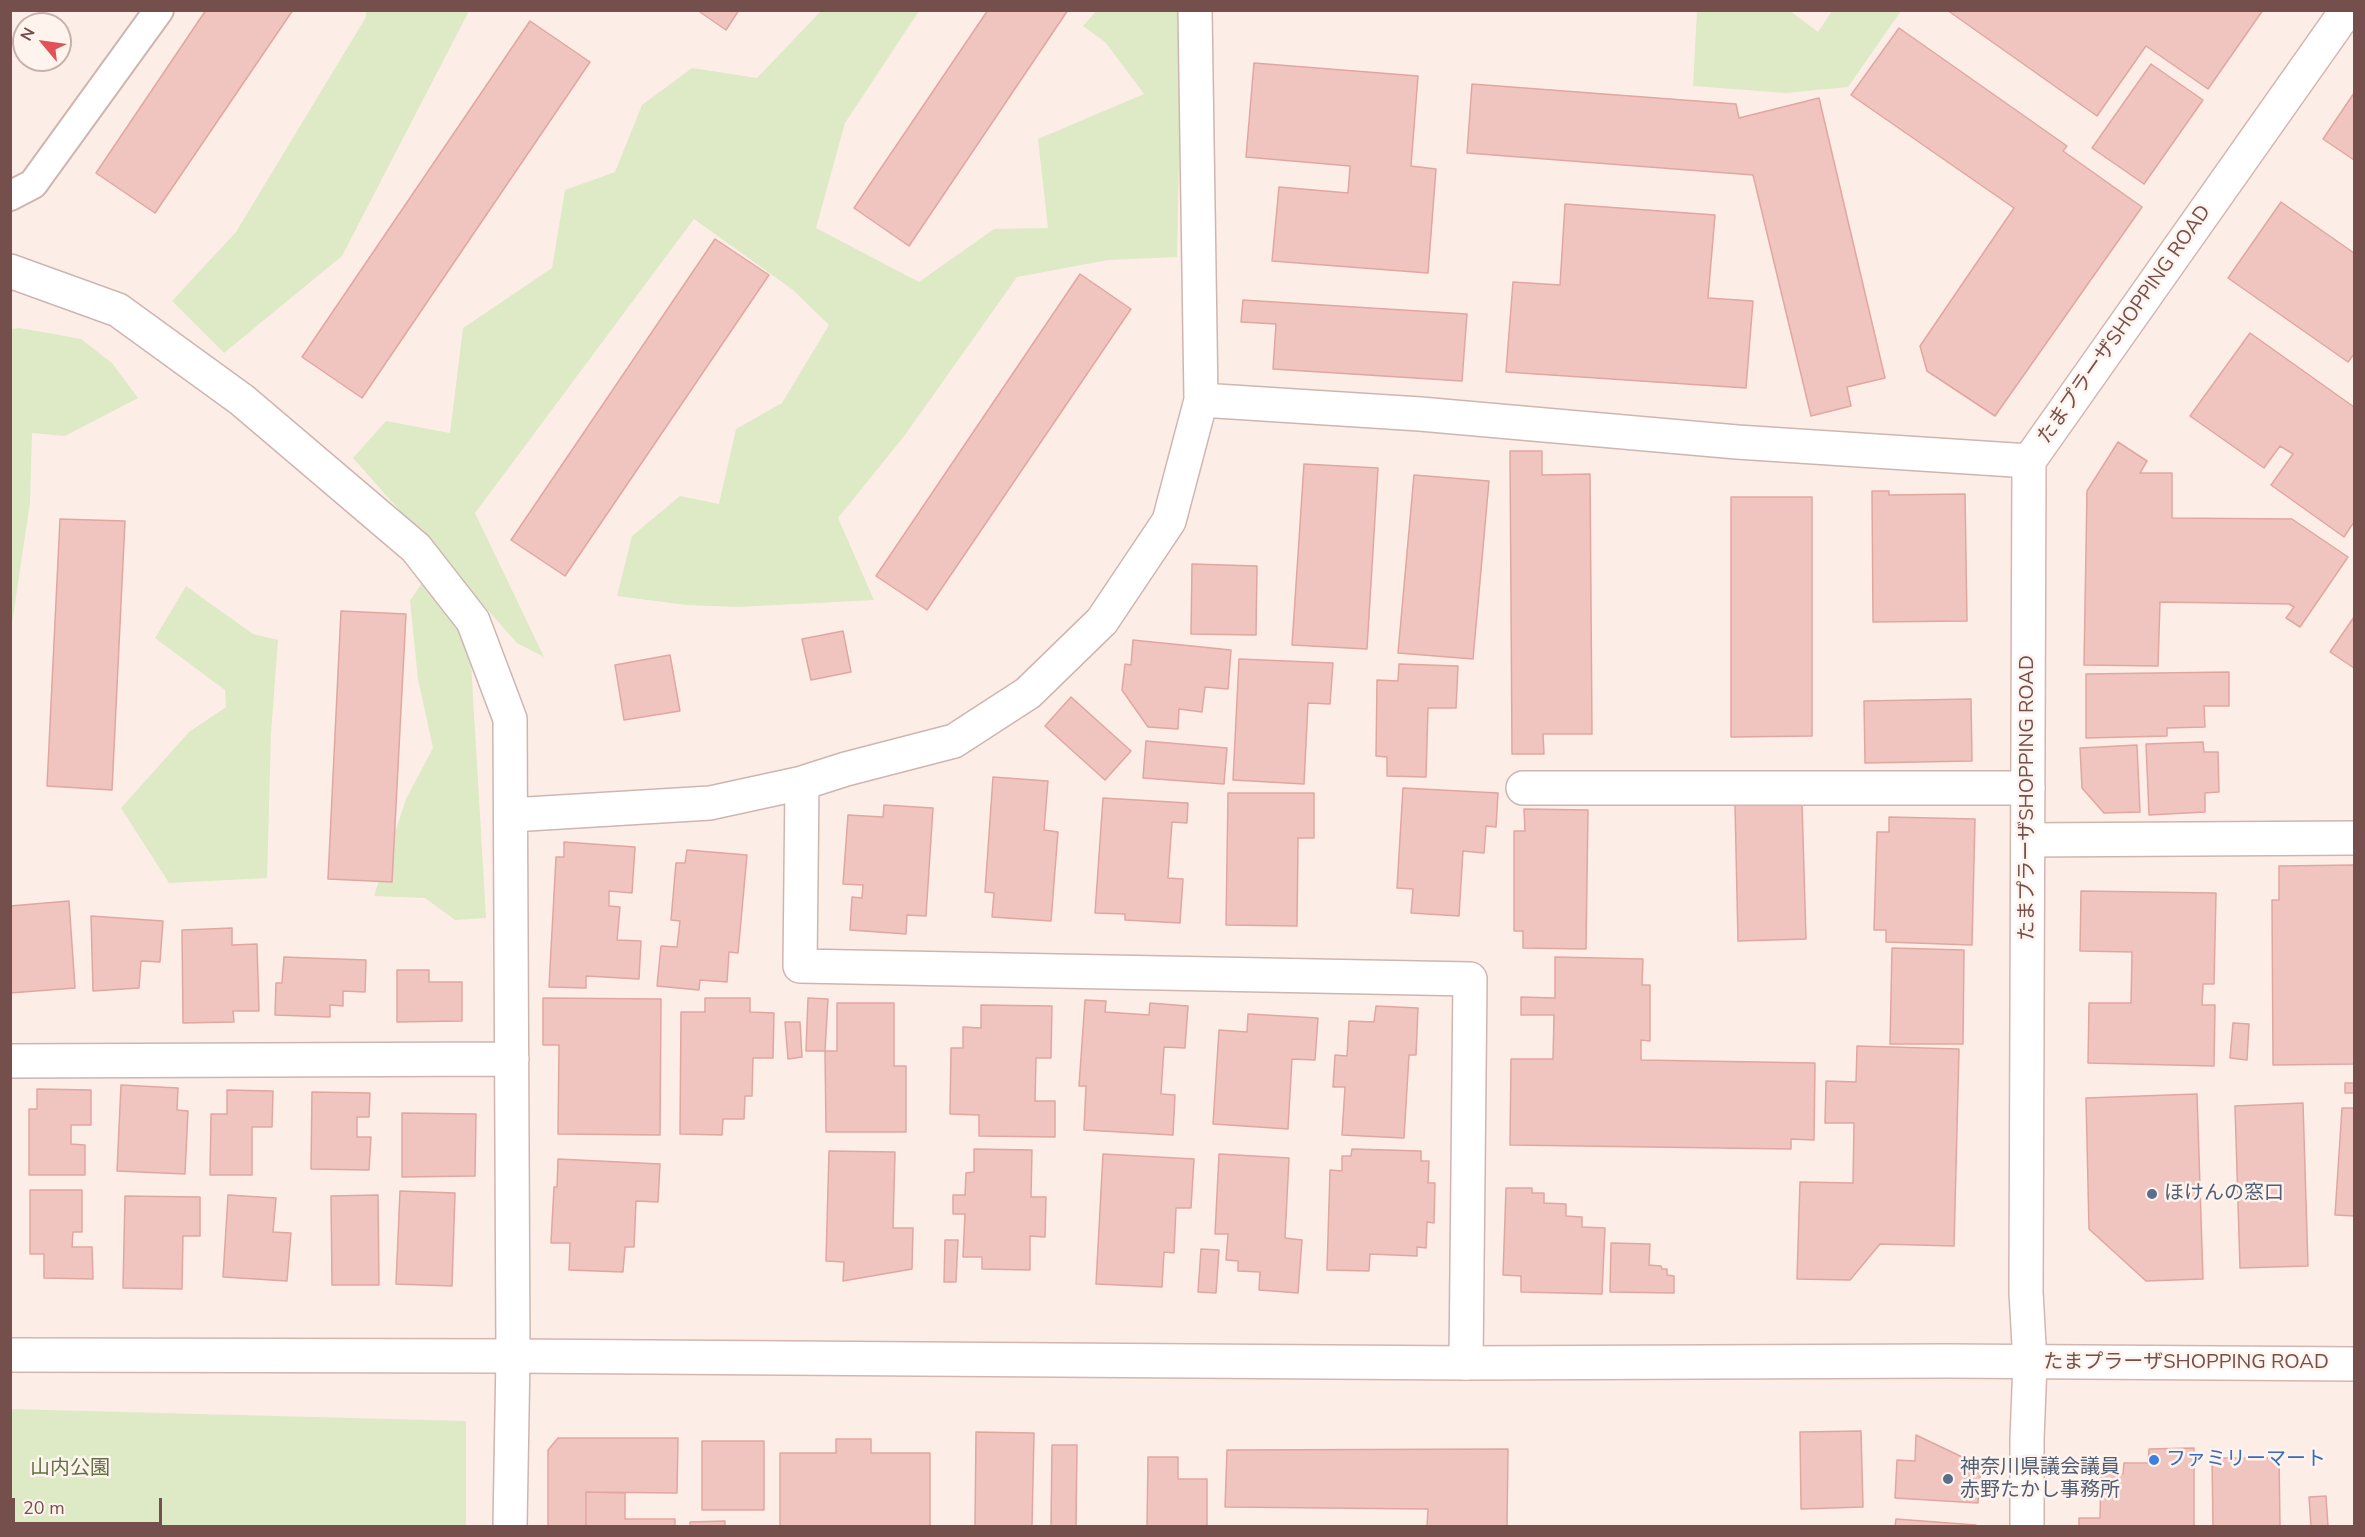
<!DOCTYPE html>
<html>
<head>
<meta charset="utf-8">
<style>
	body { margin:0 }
	#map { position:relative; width:2365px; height:1537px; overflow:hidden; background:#fceee7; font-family:"Nunito Sans",sans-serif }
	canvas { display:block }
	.frame { position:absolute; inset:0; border:12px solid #754f4c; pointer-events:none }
	.north { position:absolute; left:12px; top:12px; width:60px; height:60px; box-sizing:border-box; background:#fef3ed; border:2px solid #c7b1ad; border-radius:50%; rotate:299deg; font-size:16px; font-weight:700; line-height:24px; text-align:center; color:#754f4c }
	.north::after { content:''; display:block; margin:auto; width:21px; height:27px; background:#e1515a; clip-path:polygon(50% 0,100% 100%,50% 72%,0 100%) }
	.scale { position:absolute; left:12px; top:1498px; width:150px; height:27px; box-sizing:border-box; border:3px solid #754f4c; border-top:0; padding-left:8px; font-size:18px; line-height:21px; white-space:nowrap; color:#754f4c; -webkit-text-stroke:4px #fef3ed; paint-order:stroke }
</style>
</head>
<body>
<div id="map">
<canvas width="2365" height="1537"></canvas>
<div class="frame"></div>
<div class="north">N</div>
<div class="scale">20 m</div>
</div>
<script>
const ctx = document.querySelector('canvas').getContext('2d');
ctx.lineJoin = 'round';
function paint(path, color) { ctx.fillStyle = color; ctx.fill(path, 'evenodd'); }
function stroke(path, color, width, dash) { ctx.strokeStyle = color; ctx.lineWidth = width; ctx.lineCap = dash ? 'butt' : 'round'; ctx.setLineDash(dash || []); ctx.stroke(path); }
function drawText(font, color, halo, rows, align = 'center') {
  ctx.font = font + ' "Nunito Sans","Noto Sans JP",sans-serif'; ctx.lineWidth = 5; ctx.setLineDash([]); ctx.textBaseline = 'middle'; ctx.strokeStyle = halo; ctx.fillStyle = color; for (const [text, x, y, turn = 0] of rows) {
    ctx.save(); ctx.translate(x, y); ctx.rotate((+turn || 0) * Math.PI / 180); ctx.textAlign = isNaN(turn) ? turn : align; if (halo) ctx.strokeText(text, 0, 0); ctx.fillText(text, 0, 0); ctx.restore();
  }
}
paint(new Path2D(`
	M 366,11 L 469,11 L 342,256 L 224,353 L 172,301 L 236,232 L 366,17 Z
	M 821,11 L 919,11 L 845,123 L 816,228 L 919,282 L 994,229 L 1048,228 L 1038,139 L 1144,94 L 1105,42 L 1083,26 L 1096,11 L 1182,11 L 1177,257 L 1108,260 L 1017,277 L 905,435 L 838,518 L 874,600 L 738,607 L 686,605 L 617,596 L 632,536 L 680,496 L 719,504 L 736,429 L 782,403 L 829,325 L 793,290 L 694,219 L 475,513 L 544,657 L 517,643 L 353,458 L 386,421 L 450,433 L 463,328 L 552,268 L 565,190 L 615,172 L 642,105 L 692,68 L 757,78 Z
	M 1697,11 L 1790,11 L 1818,32 L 1832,11 L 1901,11 L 1848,87 L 1786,93 L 1693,86 Z
	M 20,328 L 81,339 L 112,363 L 138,398 L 65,436 L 32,433 L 30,503 L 11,630 L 10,329 Z
	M 423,581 L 452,603 L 471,662 L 486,918 L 455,920 L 425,898 L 374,896 L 406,799 L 433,748 L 418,679 L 410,601 Z
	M 186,586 L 253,634 L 278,640 L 271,734 L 267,878 L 169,883 L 121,808 L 189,732 L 226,707 L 225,690 L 155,638 Z
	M 11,1409 L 466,1421 L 466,1526 L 11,1526 Z`), '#dee9c6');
const building = new Path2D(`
	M 206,10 L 293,10 L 155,213 L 96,173 Z
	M 697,10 L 739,10 L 726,30 Z
	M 988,10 L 1068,10 L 909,246 L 854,208 Z
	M 1947,10 L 2263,10 L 2208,89 L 2146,46 L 2097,116 Z
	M 530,21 L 590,62 L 362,398 L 302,357 Z
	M 1899,28 L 2067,146 L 2063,151 L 2142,207 L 1995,416 L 1927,371 L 1920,346 L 2014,208 L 1851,95 Z
	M 1254,63 L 1418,76 L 1411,166 L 1436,169 L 1428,273 L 1272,261 L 1279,187 L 1348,193 L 1350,166 L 1246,157 Z
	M 2151,64 L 2203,100 L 2144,184 L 2092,148 Z
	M 1472,84 L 1736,104 L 1739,118 L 1819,98 L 1885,378 L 1847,387 L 1851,406 L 1811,416 L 1753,175 L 1467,153 Z
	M 2354,93 L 2354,160 L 2323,139 Z
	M 2281,202 L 2354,253 L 2354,354 L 2348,362 L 2228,278 Z
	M 1565,204 L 1715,215 L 1708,298 L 1753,301 L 1746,388 L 1506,372 L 1513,282 L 1560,285 Z
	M 715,239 L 769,275 L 565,576 L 511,540 Z
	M 1080,274 L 1131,309 L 927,610 L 876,576 Z
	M 1243,300 L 1467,314 L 1462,381 L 1273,369 L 1276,324 L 1241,322 Z
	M 2250,333 L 2354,407 L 2354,522 L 2344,537 L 2271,485 L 2293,454 L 2280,446 L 2264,468 L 2190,416 Z
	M 2118,442 L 2147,461 L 2140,473 L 2172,473 L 2172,518 L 2292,519 L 2348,557 L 2300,627 L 2286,618 L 2294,607 L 2289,604 L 2160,602 L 2158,666 L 2084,665 L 2087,491 Z
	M 1510,451 L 1542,451 L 1542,475 L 1590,474 L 1592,734 L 1543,734 L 1544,754 L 1512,754 Z
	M 1304,464 L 1378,468 L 1367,649 L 1292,645 Z
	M 1414,475 L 1489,481 L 1473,659 L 1398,653 Z
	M 1872,491 L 1889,491 L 1889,495 L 1965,494 L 1967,621 L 1873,622 Z
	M 1731,497 L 1812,497 L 1812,736 L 1731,737 Z
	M 60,519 L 125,521 L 112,790 L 47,786 Z
	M 1192,564 L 1257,566 L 1256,635 L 1191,634 Z
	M 341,611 L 406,614 L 392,882 L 328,879 Z
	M 2354,617 L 2354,668 L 2330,652 Z
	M 843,631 L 851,672 L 811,680 L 802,639 Z
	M 1133,640 L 1231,650 L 1228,689 L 1205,687 L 1202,712 L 1179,709 L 1178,729 L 1148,727 L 1122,690 L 1125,664 L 1131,665 Z
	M 670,655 L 680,711 L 624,720 L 615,665 Z
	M 1239,659 L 1333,663 L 1330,704 L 1308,703 L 1304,784 L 1233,780 Z
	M 1399,664 L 1458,666 L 1456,708 L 1428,708 L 1426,777 L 1387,776 L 1387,757 L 1376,756 L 1377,680 L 1398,681 Z
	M 2229,672 L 2229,706 L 2204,706 L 2205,727 L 2167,728 L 2167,736 L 2086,738 L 2086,674 Z
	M 1071,697 L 1131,751 L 1105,780 L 1045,726 Z
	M 1971,699 L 1972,761 L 1865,763 L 1864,701 Z
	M 1146,741 L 1227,748 L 1224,784 L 1143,778 Z
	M 2203,742 L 2204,752 L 2218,752 L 2219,792 L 2205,793 L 2205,812 L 2149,815 L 2146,744 Z
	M 2137,745 L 2140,812 L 2104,813 L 2082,788 L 2080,748 Z
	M 993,777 L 1048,781 L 1044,830 L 1058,832 L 1051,921 L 992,917 L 994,893 L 985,892 Z
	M 1403,788 L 1498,793 L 1496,827 L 1486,826 L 1484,853 L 1463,851 L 1459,916 L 1411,913 L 1413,889 L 1397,888 Z
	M 1228,793 L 1314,793 L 1314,838 L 1298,838 L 1297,926 L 1226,925 Z
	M 1103,798 L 1188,803 L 1187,823 L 1172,822 L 1168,878 L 1183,879 L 1180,923 L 1125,920 L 1125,914 L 1095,913 Z
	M 1802,803 L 1806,939 L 1738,941 L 1735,805 Z
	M 884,805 L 933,808 L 926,916 L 907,915 L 906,934 L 850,930 L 852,897 L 862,898 L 863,885 L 843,884 L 848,815 L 883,817 Z
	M 1524,809 L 1588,810 L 1586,949 L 1523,948 L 1523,931 L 1514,931 L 1514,831 L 1525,831 Z
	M 1889,817 L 1975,819 L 1972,945 L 1886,942 L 1886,930 L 1874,930 L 1877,832 L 1889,832 Z
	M 564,842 L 635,847 L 632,893 L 609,891 L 609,906 L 620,907 L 617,940 L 641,941 L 639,979 L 586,976 L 586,988 L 549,987 L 556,857 L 564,857 Z
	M 687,850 L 747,855 L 738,953 L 729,952 L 727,982 L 700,980 L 699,990 L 657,986 L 661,946 L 677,947 L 680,921 L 671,920 L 676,863 L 685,863 Z
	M 2354,865 L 2354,1064 L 2273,1065 L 2272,900 L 2279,900 L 2279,866 Z
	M 2081,891 L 2216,893 L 2214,984 L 2203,984 L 2202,1005 L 2215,1005 L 2214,1066 L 2088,1063 L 2089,1003 L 2131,1003 L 2132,952 L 2080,951 Z
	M 69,901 L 75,988 L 10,993 L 10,906 Z
	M 91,916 L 163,921 L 160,962 L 141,961 L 139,988 L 93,991 Z
	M 232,928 L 232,945 L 257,944 L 259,1011 L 233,1011 L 234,1022 L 183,1023 L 182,930 Z
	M 1892,948 L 1964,950 L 1963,1044 L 1890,1044 Z
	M 284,957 L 366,960 L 365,992 L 343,991 L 343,1006 L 330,1005 L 330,1017 L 275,1015 L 276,983 L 282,983 Z
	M 1555,957 L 1643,959 L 1642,985 L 1650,985 L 1650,1041 L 1641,1040 L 1641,1060 L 1815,1063 L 1814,1140 L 1791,1139 L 1791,1149 L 1510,1145 L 1511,1059 L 1553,1059 L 1554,1015 L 1521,1015 L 1521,997 L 1555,998 Z
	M 397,970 L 429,970 L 429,982 L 462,982 L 462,1021 L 397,1022 Z
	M 543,998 L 661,999 L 660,1135 L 558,1134 L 559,1045 L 543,1045 Z
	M 705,998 L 750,998 L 750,1012 L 774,1013 L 773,1058 L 753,1058 L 752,1096 L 745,1096 L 744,1119 L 723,1119 L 722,1135 L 680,1134 L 681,1012 L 705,1012 Z
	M 808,998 L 828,999 L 825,1051 L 806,1051 Z
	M 1085,1000 L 1106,1001 L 1105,1012 L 1149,1015 L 1150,1003 L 1188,1006 L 1185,1048 L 1164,1047 L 1161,1094 L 1175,1095 L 1173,1135 L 1084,1130 L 1086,1086 L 1079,1086 Z
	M 837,1003 L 894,1003 L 894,1066 L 906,1066 L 906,1132 L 826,1132 L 825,1051 L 837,1051 Z
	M 981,1005 L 1052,1006 L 1051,1058 L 1036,1058 L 1035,1101 L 1055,1101 L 1055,1137 L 979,1136 L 979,1115 L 950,1114 L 951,1048 L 963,1048 L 963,1027 L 981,1028 Z
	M 1376,1006 L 1418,1008 L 1416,1055 L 1409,1055 L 1404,1138 L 1342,1135 L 1345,1087 L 1333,1087 L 1335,1055 L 1347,1056 L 1349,1021 L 1374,1022 Z
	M 1248,1014 L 1318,1018 L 1315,1060 L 1292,1059 L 1288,1129 L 1213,1124 L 1219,1030 L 1247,1032 Z
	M 785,1022 L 800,1022 L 802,1057 L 788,1059 Z
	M 2233,1023 L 2249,1024 L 2247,1060 L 2230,1058 Z
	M 1857,1046 L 1959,1049 L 1954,1246 L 1880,1244 L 1850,1280 L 1797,1279 L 1800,1182 L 1853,1183 L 1854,1123 L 1825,1123 L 1826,1081 L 1856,1082 Z
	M 2345,1083 L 2354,1083 L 2354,1093 L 2345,1093 Z
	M 121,1085 L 178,1088 L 177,1110 L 188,1111 L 185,1174 L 117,1171 Z
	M 37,1089 L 91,1090 L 91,1125 L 71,1125 L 71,1144 L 85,1145 L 85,1175 L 29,1175 L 29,1109 L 37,1109 Z
	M 227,1090 L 273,1091 L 272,1127 L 252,1127 L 252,1175 L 210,1175 L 211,1114 L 227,1114 Z
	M 312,1092 L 370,1093 L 369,1117 L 357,1117 L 357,1137 L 371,1137 L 369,1170 L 311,1169 Z
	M 2197,1094 L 2203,1279 L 2146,1281 L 2089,1229 L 2086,1098 Z
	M 2303,1103 L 2308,1266 L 2240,1268 L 2235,1106 Z
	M 2342,1108 L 2354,1108 L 2354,1216 L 2335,1215 Z
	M 402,1113 L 476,1114 L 475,1176 L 402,1177 Z
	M 974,1149 L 1032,1150 L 1031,1197 L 1046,1197 L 1045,1237 L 1030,1236 L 1030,1270 L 982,1269 L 982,1257 L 963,1257 L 965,1214 L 953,1214 L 953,1195 L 965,1195 L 966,1173 L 974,1172 Z
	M 1352,1149 L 1421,1151 L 1421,1161 L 1429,1161 L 1428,1183 L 1435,1183 L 1434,1223 L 1427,1222 L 1426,1248 L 1417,1247 L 1417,1256 L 1370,1254 L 1369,1271 L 1327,1270 L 1330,1170 L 1342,1171 L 1342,1156 L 1351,1156 Z
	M 829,1151 L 895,1152 L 893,1228 L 913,1228 L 912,1269 L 843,1281 L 844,1262 L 826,1261 Z
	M 1103,1154 L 1194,1159 L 1191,1208 L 1176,1208 L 1174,1253 L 1164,1252 L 1162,1287 L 1096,1284 Z
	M 1219,1154 L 1289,1158 L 1285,1238 L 1302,1240 L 1298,1293 L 1259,1290 L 1260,1272 L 1238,1271 L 1238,1261 L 1226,1260 L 1228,1234 L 1215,1234 Z
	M 558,1159 L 660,1164 L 658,1202 L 636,1201 L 634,1247 L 625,1247 L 623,1272 L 569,1270 L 570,1243 L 551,1243 L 554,1187 L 557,1187 Z
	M 1506,1188 L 1532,1188 L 1532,1193 L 1544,1193 L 1544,1203 L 1566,1204 L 1566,1216 L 1582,1217 L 1582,1227 L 1605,1228 L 1602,1294 L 1521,1292 L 1521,1276 L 1503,1275 Z
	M 30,1190 L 82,1190 L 82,1232 L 73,1232 L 72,1247 L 92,1247 L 93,1279 L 44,1278 L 44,1254 L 30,1254 Z
	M 400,1191 L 455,1193 L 452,1286 L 396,1284 Z
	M 228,1195 L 276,1198 L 273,1232 L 291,1233 L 287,1281 L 223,1277 Z
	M 378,1195 L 379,1285 L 332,1285 L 331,1196 Z
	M 125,1196 L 200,1197 L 200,1236 L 183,1236 L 182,1289 L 123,1288 Z
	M 945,1240 L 958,1240 L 956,1282 L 944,1282 Z
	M 1611,1243 L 1650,1244 L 1649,1265 L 1661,1266 L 1662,1269 L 1667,1269 L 1667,1275 L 1674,1276 L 1674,1293 L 1610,1292 Z
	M 1201,1249 L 1219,1250 L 1216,1293 L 1198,1292 Z
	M 1861,1431 L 1863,1507 L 1801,1509 L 1800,1432 Z
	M 976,1432 L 1034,1433 L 1032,1526 L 975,1526 Z
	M 1916,1435 L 1981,1466 L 1978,1503 L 1895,1498 L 1897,1460 L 1915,1461 Z
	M 558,1438 L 678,1438 L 677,1493 L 586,1492 L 586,1526 L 548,1526 L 548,1450 Z
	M 836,1439 L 871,1439 L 871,1453 L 930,1453 L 930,1526 L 780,1526 L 780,1453 L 836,1453 Z
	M 702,1441 L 764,1441 L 764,1510 L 702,1510 Z
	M 1052,1445 L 1077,1445 L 1076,1526 L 1051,1526 Z
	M 2194,1448 L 2194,1526 L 2079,1526 L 2079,1518 L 2100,1518 L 2101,1474 L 2123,1474 L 2124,1463 L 2148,1463 L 2149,1449 Z
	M 1508,1449 L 1507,1526 L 1427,1526 L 1428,1509 L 1225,1507 L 1227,1450 Z
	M 1148,1457 L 1178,1457 L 1178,1479 L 1207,1479 L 1207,1526 L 1147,1526 Z
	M 2212,1458 L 2279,1458 L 2280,1526 L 2213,1526 Z
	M 586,1492 L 625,1493 L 625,1519 L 675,1519 L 675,1526 L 586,1526 Z
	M 2326,1496 L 2328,1526 L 2311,1526 L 2309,1497 Z
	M 1896,1519 L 1976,1525 L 1975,1526 L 1895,1526 Z
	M 725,1521 L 725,1526 L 690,1526 L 690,1522 Z`);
paint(building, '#f0c5c0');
stroke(building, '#e2a6a0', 1.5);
const lane = new Path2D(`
	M 10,196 L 33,184 L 159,10`);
const street = new Path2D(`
	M 1195,10 L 1201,400
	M 10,271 L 118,310 L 242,400 L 416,548 L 473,621 L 510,719 L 513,1356 L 510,1526
	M 802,783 L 800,966 L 1470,979 L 1466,1363
	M 1523,788 L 2028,788
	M 511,815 L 710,803 L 802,783 L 846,769 L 954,741 L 1028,693 L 1102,621 L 1169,521 L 1201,400 L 1420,414 L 1737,442 L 2029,461
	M 2028,840 L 2354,838
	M 10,1061 L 512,1059`);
const secondary = new Path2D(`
	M 10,1355 L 513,1356 L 1466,1363 L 1947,1361 L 2354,1364
	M 2027,1526 L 2027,1439 L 2030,1363 L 2026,1292 L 2029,461 L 2347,10`);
stroke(lane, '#cfb5b0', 32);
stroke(street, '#cfb5b0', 36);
stroke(secondary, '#d5b5b0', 36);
stroke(lane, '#fff', 28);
stroke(street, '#fff', 33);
stroke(secondary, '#fff', 33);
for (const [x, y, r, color] of [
	[2152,1194,6,"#5c6f8a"],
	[2154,1460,6,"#3f7fe0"],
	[1948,1479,6,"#5c6f8a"]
]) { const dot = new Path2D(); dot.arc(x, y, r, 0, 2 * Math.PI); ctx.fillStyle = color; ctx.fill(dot); stroke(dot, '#fef3ed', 2); }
drawText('20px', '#754f4c', '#fef3ed', [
	["たまプラーザSHOPPING ROAD",2125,325,-55],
	["たまプラーザSHOPPING ROAD",2028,798,-90],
	["たまプラーザSHOPPING ROAD",2186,1363]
]);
drawText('20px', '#4e5e75', '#fef3ed', [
	["ほけんの窓口",2164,1194],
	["神奈川県議会議員",1960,1468],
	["赤野たかし事務所",1960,1491]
], 'left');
drawText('20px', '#366cbe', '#fef3ed', [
	["ファミリーマート",2166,1460]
], 'left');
drawText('20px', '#5f7441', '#fef3ed', [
	["山内公園",70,1469]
]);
</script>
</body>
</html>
